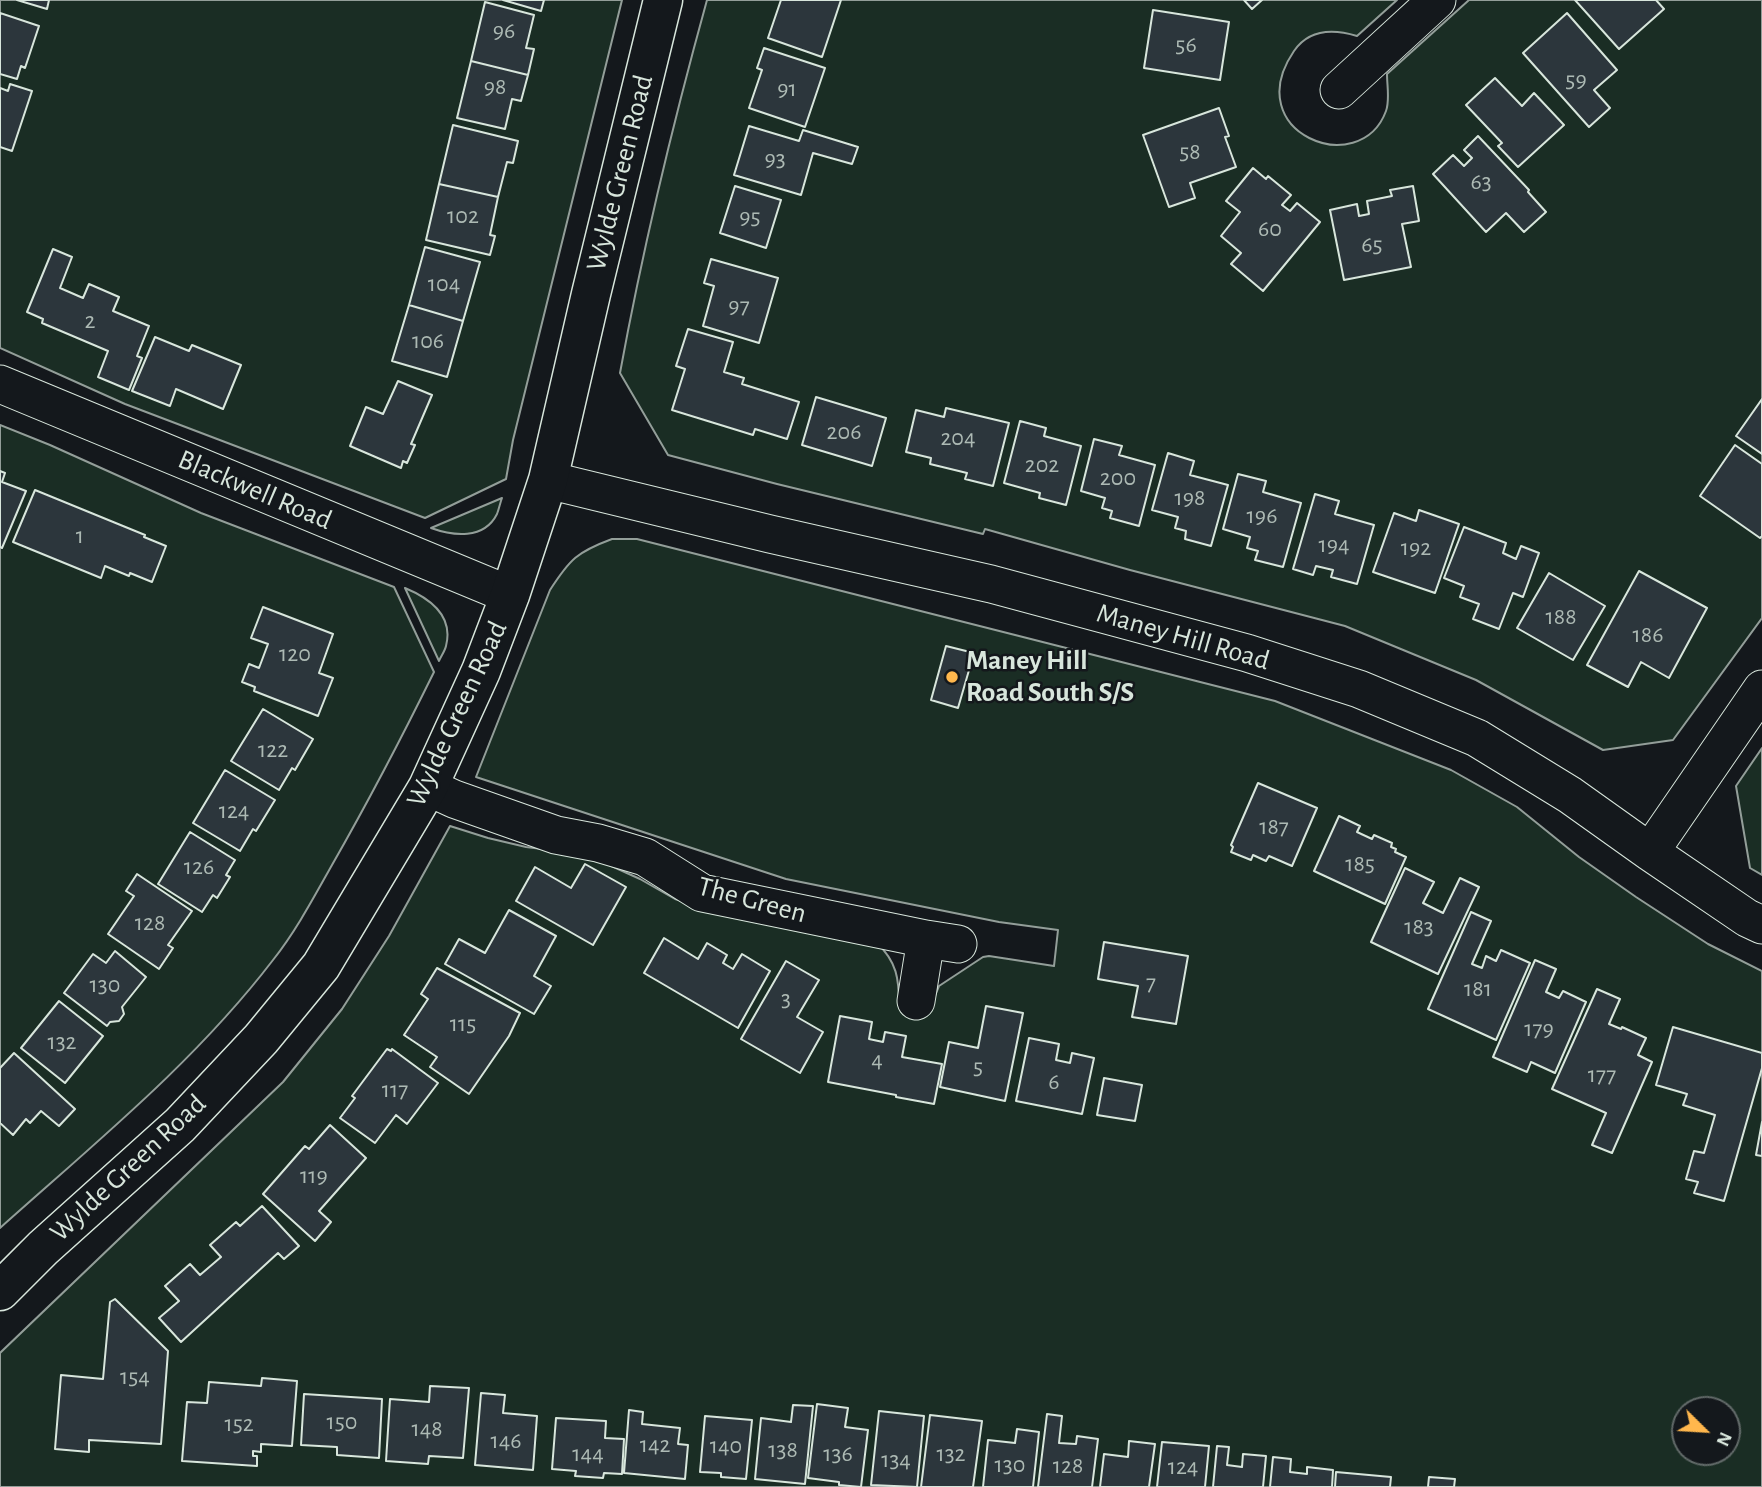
<!DOCTYPE html>
<html>
<head>
<meta charset="utf-8">
<style>
	body { margin:0 }
	#map { position:relative; width:1762px; height:1487px; overflow:hidden; background:#14181c; font-family:"Alegreya Sans",sans-serif }
	canvas { display:block }
	.north { position:absolute; left:1671px; top:1396px; width:70px; height:70px; box-sizing:border-box; background:#14181c; border:2px solid #626a69; border-radius:50%; rotate:114deg; font-size:19px; font-weight:700; line-height:28px; text-align:center; color:#d8e6dc }
	.north::after { content:''; display:block; margin:auto; width:24px; height:32px; background:#ffb74d; clip-path:polygon(50% 0,100% 100%,50% 72%,0 100%) }
</style>
</head>
<body>
<div id="map">
<canvas width="1762" height="1487"></canvas>
<div class="north">N</div>
</div>
<script>
const ctx = document.querySelector('canvas').getContext('2d');
ctx.lineJoin = 'round';
function paint(path, color) { ctx.fillStyle = color; ctx.fill(path, 'evenodd'); }
function stroke(path, color, width, dash) { ctx.strokeStyle = color; ctx.lineWidth = width; ctx.lineCap = dash ? 'butt' : 'round'; ctx.setLineDash(dash || []); ctx.stroke(path); }
function drawText(font, color, halo, rows, align = 'center') {
  ctx.font = font + ' "Alegreya Sans",sans-serif'; ctx.lineWidth = 5; ctx.setLineDash([]); ctx.textBaseline = 'middle'; ctx.strokeStyle = halo; ctx.fillStyle = color; for (const [text, x, y, turn = 0] of rows) {
    ctx.save(); ctx.translate(x, y); ctx.rotate((+turn || 0) * Math.PI / 180); ctx.textAlign = isNaN(turn) ? turn : align; if (halo) ctx.strokeText(text, 0, 0); ctx.fillText(text, 0, 0); ctx.restore();
  }
}
const green = new Path2D(`
	M 0,0 L 622,0 L 513,440 L 506,479 L 425,518 L 125,404 L 0,348 Z
	M 707,0 L 1397,0 L 1357,36 C 1334,29 1309,29 1294,51 C 1238,133 1360,181 1386,111 C 1390,100 1387,86 1387,74 L 1469,0 L 1762,0 L 1762,618 L 1673,740 L 1603,750 L 1476,680 L 1345,626 L 1130,570 L 985,529 L 983,534 L 777,484 L 668,455 L 620,373 C 643,247 673,123 707,0 Z
	M 0,425 L 50,445 L 201,513 L 394,587 L 434,672 C 402,737 368,802 332,865 C 314,897 296,931 273,960 C 195,1062 95,1143 0,1228 Z
	M 502,498 C 500,503 499,509 497,514 C 484,540 453,536 431,528 Z
	M 612,539 L 637,539 L 1275,701 L 1451,770 L 1517,807 L 1579,857 L 1636,897 L 1708,944 L 1762,971 L 1762,1487 L 0,1487 L 0,1353 L 283,1082 L 342,1009 L 389,936 L 450,826 L 488,838 L 526,847 L 574,853 L 607,864 L 640,879 L 675,899 L 730,916 L 877,943 C 897,962 899,979 899,1005 L 929,1010 L 939,986 L 983,957 L 989,956 L 1054,966 L 1058,930 L 999,922 L 786,879 L 476,777 L 550,590 C 570,559 577,552 612,539 ZM 1685,1410 L 1727,1410 L 1727,1452 L 1685,1452 Z
	M 405,588 C 429,598 454,615 446,646 C 445,651 441,656 439,661 Z
	M 1762,748 L 1762,875 L 1750,868 L 1736,786 Z`);
paint(green, '#1a2d24');
stroke(green, '#939e99', 2);
const building = new Path2D(`
	M 17,0 L 49,0 L 47,9 Z
	M 503,0 L 544,0 L 541,11 Z
	M 781,0 L 841,0 L 822,57 L 768,38 Z
	M 1244,0 L 1262,0 L 1252,9 Z
	M 1575,0 L 1656,0 L 1664,9 L 1619,49 Z
	M 485,2 L 534,15 L 526,48 L 534,49 L 528,75 L 471,61 Z
	M 1153,10 L 1229,22 L 1220,80 L 1144,68 Z
	M 0,13 L 39,26 L 25,68 L 21,66 L 17,79 L 0,74 Z
	M 1567,13 L 1617,70 L 1594,90 L 1610,108 L 1589,127 L 1523,53 Z
	M 764,48 L 825,68 L 805,127 L 749,108 L 762,70 L 757,68 Z
	M 471,61 L 528,75 L 521,101 L 512,99 L 505,129 L 457,118 Z
	M 1495,78 L 1522,106 L 1534,93 L 1564,125 L 1518,167 L 1498,146 L 1502,143 L 1466,105 Z
	M 10,84 L 32,91 L 12,151 L 0,147 L 0,88 L 8,91 Z
	M 1219,108 L 1229,136 L 1225,137 L 1236,167 L 1190,183 L 1195,198 L 1169,207 L 1143,135 Z
	M 453,125 L 518,141 L 513,163 L 507,162 L 498,197 L 439,184 Z
	M 749,126 L 799,141 L 803,130 L 858,147 L 852,164 L 813,153 L 801,195 L 734,175 Z
	M 1478,136 L 1529,190 L 1528,192 L 1546,212 L 1524,232 L 1506,213 L 1486,232 L 1433,174 L 1453,155 L 1464,166 L 1472,158 L 1464,150 Z
	M 1253,168 L 1266,179 L 1268,176 L 1291,195 L 1282,205 L 1290,211 L 1297,203 L 1320,222 L 1263,291 L 1231,264 L 1241,253 L 1221,236 L 1240,212 L 1226,201 Z
	M 439,184 L 498,197 L 490,235 L 495,236 L 490,255 L 426,240 Z
	M 735,186 L 781,200 L 766,248 L 720,233 Z
	M 1413,186 L 1419,221 L 1402,224 L 1411,267 L 1344,280 L 1330,210 L 1357,204 L 1359,216 L 1369,214 L 1367,201 L 1392,196 L 1390,190 Z
	M 425,247 L 480,262 L 463,321 L 409,305 Z
	M 53,249 L 72,257 L 60,288 L 83,298 L 89,284 L 119,297 L 113,311 L 149,326 L 137,356 L 142,358 L 129,390 L 98,377 L 108,351 L 42,323 L 43,319 L 27,312 Z
	M 711,259 L 778,278 L 759,343 L 703,326 L 714,286 L 704,283 Z
	M 409,305 L 463,321 L 447,377 L 392,361 Z
	M 688,329 L 733,342 L 724,372 L 744,378 L 742,384 L 799,402 L 787,439 L 755,429 L 753,435 L 672,410 L 685,369 L 676,366 Z
	M 155,337 L 189,351 L 192,345 L 241,365 L 223,409 L 176,389 L 170,406 L 132,391 Z
	M 398,381 L 432,395 L 411,444 L 415,445 L 407,463 L 403,461 L 401,468 L 350,446 L 366,407 L 383,414 Z
	M 816,397 L 886,418 L 872,466 L 802,445 Z
	M 1762,399 L 1762,454 L 1736,436 Z
	M 946,408 L 1009,423 L 993,486 L 965,479 L 967,473 L 930,464 L 931,458 L 906,452 L 916,410 L 944,417 Z
	M 1020,421 L 1046,428 L 1044,436 L 1081,446 L 1066,505 L 1039,498 L 1040,493 L 1004,483 Z
	M 1094,439 L 1122,446 L 1119,455 L 1155,465 L 1139,526 L 1110,518 L 1112,511 L 1102,508 L 1105,498 L 1081,491 Z
	M 1735,445 L 1762,464 L 1762,536 L 1760,538 L 1700,496 Z
	M 1168,453 L 1194,461 L 1190,475 L 1228,485 L 1211,546 L 1185,539 L 1186,531 L 1175,528 L 1178,517 L 1152,510 Z
	M 0,471 L 5,473 L 2,482 L 26,491 L 2,548 L 0,547 Z
	M 1238,474 L 1266,481 L 1263,492 L 1301,503 L 1283,567 L 1255,560 L 1258,551 L 1247,548 L 1250,537 L 1223,529 Z
	M 35,490 L 145,535 L 144,537 L 166,546 L 152,582 L 130,573 L 129,576 L 105,566 L 101,578 L 13,542 Z
	M 1315,494 L 1339,501 L 1335,514 L 1374,525 L 1357,584 L 1331,577 L 1333,570 L 1316,566 L 1313,575 L 1293,569 Z
	M 1419,510 L 1459,524 L 1435,593 L 1373,572 L 1394,513 L 1416,521 Z
	M 1464,527 L 1506,543 L 1503,553 L 1516,559 L 1521,546 L 1539,553 L 1523,597 L 1513,593 L 1499,629 L 1473,619 L 1479,604 L 1460,597 L 1464,586 L 1444,578 Z
	M 1639,571 L 1707,608 L 1669,678 L 1641,662 L 1628,687 L 1587,665 Z
	M 1549,573 L 1605,606 L 1573,660 L 1517,628 Z
	M 263,607 L 333,634 L 319,673 L 333,678 L 318,716 L 254,691 L 255,687 L 242,682 L 249,664 L 259,668 L 268,644 L 251,638 Z
	M 946,646 L 974,653 L 958,708 L 931,700 Z
	M 263,709 L 313,739 L 295,770 L 292,768 L 279,790 L 231,761 Z
	M 225,770 L 275,800 L 256,831 L 253,829 L 240,851 L 193,823 Z
	M 1258,783 L 1317,808 L 1292,866 L 1269,856 L 1266,861 L 1253,855 L 1251,860 L 1231,852 L 1233,847 L 1231,845 Z
	M 1339,816 L 1360,826 L 1357,832 L 1372,839 L 1374,835 L 1392,843 L 1391,847 L 1396,849 L 1395,852 L 1406,857 L 1385,904 L 1314,871 Z
	M 190,832 L 235,860 L 226,875 L 230,877 L 217,898 L 213,895 L 202,912 L 158,884 Z
	M 585,864 L 626,887 L 593,945 L 516,901 L 535,867 L 571,888 Z
	M 1405,868 L 1434,882 L 1423,903 L 1443,913 L 1460,878 L 1479,887 L 1438,974 L 1371,942 Z
	M 137,874 L 192,911 L 168,945 L 173,948 L 159,969 L 108,934 L 134,896 L 126,891 Z
	M 509,910 L 556,936 L 534,976 L 551,986 L 534,1014 L 445,964 L 459,939 L 485,953 Z
	M 1471,912 L 1491,921 L 1472,964 L 1482,968 L 1486,956 L 1496,961 L 1501,950 L 1530,963 L 1496,1040 L 1428,1009 Z
	M 664,938 L 698,959 L 707,943 L 727,955 L 723,963 L 733,969 L 742,954 L 770,971 L 738,1028 L 644,973 Z
	M 1104,942 L 1188,956 L 1176,1024 L 1132,1017 L 1138,986 L 1098,979 Z
	M 115,951 L 146,977 L 122,1007 L 124,1014 L 119,1021 L 110,1022 L 107,1026 L 64,993 L 93,954 L 106,963 Z
	M 1535,960 L 1556,969 L 1546,992 L 1559,998 L 1563,991 L 1586,1002 L 1555,1073 L 1531,1062 L 1527,1072 L 1493,1057 Z
	M 786,961 L 819,980 L 797,1017 L 823,1032 L 800,1073 L 741,1039 Z
	M 437,968 L 520,1013 L 509,1036 L 469,1094 L 430,1067 L 437,1057 L 404,1035 L 428,999 L 421,994 Z
	M 1597,989 L 1620,999 L 1609,1024 L 1621,1029 L 1622,1027 L 1646,1038 L 1638,1055 L 1652,1062 L 1612,1153 L 1592,1145 L 1606,1113 L 1552,1089 Z
	M 59,1001 L 103,1036 L 65,1083 L 21,1048 Z
	M 986,1006 L 1023,1013 L 1005,1101 L 940,1087 L 949,1042 L 978,1048 Z
	M 840,1016 L 872,1022 L 869,1039 L 883,1042 L 885,1032 L 906,1036 L 902,1057 L 942,1064 L 934,1104 L 896,1097 L 896,1095 L 828,1082 Z
	M 1673,1027 L 1762,1053 L 1762,1068 L 1724,1201 L 1694,1193 L 1698,1182 L 1686,1179 L 1694,1151 L 1704,1153 L 1715,1115 L 1683,1105 L 1687,1094 L 1656,1085 Z
	M 1029,1038 L 1059,1044 L 1056,1060 L 1070,1063 L 1072,1053 L 1094,1058 L 1082,1114 L 1016,1101 Z
	M 387,1049 L 391,1051 L 392,1049 L 438,1083 L 407,1124 L 396,1115 L 375,1143 L 340,1118 L 355,1098 L 352,1096 Z
	M 14,1053 L 75,1109 L 59,1126 L 41,1111 L 30,1123 L 26,1119 L 13,1135 L 0,1123 L 0,1068 Z
	M 1104,1078 L 1142,1085 L 1135,1121 L 1097,1115 Z
	M 1762,1122 L 1762,1156 L 1756,1155 Z
	M 330,1125 L 366,1158 L 319,1211 L 331,1222 L 315,1241 L 263,1194 L 305,1146 L 309,1149 Z
	M 262,1206 L 299,1246 L 284,1259 L 278,1253 L 181,1342 L 159,1318 L 179,1301 L 165,1286 L 190,1264 L 200,1275 L 221,1257 L 210,1245 L 236,1222 L 240,1226 Z
	M 115,1299 L 168,1351 L 161,1444 L 89,1440 L 89,1452 L 55,1449 L 61,1375 L 103,1379 L 110,1302 Z
	M 262,1378 L 297,1381 L 292,1446 L 261,1444 L 261,1452 L 253,1451 L 253,1456 L 257,1456 L 257,1466 L 182,1461 L 187,1402 L 207,1403 L 209,1382 L 261,1386 Z
	M 430,1386 L 469,1388 L 463,1458 L 429,1456 L 428,1464 L 386,1461 L 390,1399 L 429,1402 Z
	M 481,1393 L 505,1395 L 503,1413 L 537,1416 L 533,1470 L 475,1465 Z
	M 304,1394 L 382,1399 L 379,1458 L 337,1455 L 337,1447 L 301,1445 Z
	M 817,1404 L 848,1408 L 845,1427 L 868,1430 L 861,1487 L 839,1485 L 839,1482 L 808,1478 Z
	M 793,1405 L 813,1406 L 805,1484 L 755,1479 L 761,1418 L 791,1422 Z
	M 629,1410 L 643,1412 L 642,1424 L 680,1428 L 678,1444 L 688,1445 L 685,1479 L 624,1473 Z
	M 879,1411 L 924,1416 L 917,1487 L 871,1485 Z
	M 1047,1414 L 1062,1416 L 1059,1443 L 1076,1444 L 1077,1436 L 1098,1439 L 1092,1487 L 1038,1487 Z
	M 930,1415 L 982,1421 L 973,1487 L 921,1487 Z
	M 705,1416 L 752,1420 L 746,1479 L 721,1477 L 721,1473 L 700,1472 Z
	M 556,1418 L 606,1421 L 605,1438 L 624,1439 L 622,1474 L 604,1473 L 603,1478 L 575,1476 L 576,1471 L 552,1469 Z
	M 1017,1429 L 1039,1432 L 1033,1487 L 983,1487 L 988,1440 L 1015,1443 Z
	M 1129,1441 L 1155,1444 L 1149,1487 L 1100,1487 L 1104,1454 L 1128,1457 Z
	M 1162,1442 L 1209,1446 L 1205,1487 L 1157,1487 Z
	M 1217,1446 L 1229,1447 L 1227,1465 L 1242,1467 L 1243,1454 L 1266,1456 L 1263,1487 L 1213,1487 Z
	M 1273,1457 L 1291,1459 L 1290,1472 L 1307,1474 L 1307,1467 L 1333,1470 L 1332,1487 L 1270,1487 Z
	M 1336,1472 L 1391,1477 L 1390,1487 L 1335,1487 Z
	M 1429,1477 L 1455,1479 L 1454,1487 L 1428,1487 Z`);
paint(building, '#2c363c');
stroke(building, '#d8e6dc', 2);
const street = new Path2D(`
	M 1339,90 L 1437,0
	M 0,384 L 510,595
	M 548,480 L 770,534 L 991,584 L 1247,653 L 1359,689 L 1477,738 L 1570,795 L 1650,852 L 1747,918 L 1762,925
	M 428,787 L 454,799 L 556,835 L 598,843 L 645,857 L 702,893 L 926,939 L 958,944
	M 1650,852 L 1762,689
	M 916,1001 L 926,939`);
const secondary = new Path2D(`
	M 0,1291 L 43,1248 L 180,1125 L 261,1039 L 321,966 L 428,787 L 481,671 L 510,595 L 548,480 L 591,294 L 663,0`);
stroke(street, '#d8e6dc', 39);
stroke(secondary, '#d8e6dc', 41);
stroke(street, '#14181c', 37);
stroke(secondary, '#14181c', 38);
for (const [x, y, r, color] of [
	[952,677,7,"#ffb74d"]
]) { const dot = new Path2D(); dot.arc(x, y, r, 0, 2 * Math.PI); ctx.fillStyle = color; ctx.fill(dot); stroke(dot, '#14181c', 2.5); }
drawText('24px', '#adbab4', null, [
	["96",504,31],
	["56",1186,45],
	["59",1576,80],
	["98",495,87],
	["91",787,89],
	["58",1190,152],
	["93",775,159],
	["63",1481,182],
	["102",463,216],
	["95",750,217],
	["60",1270,229],
	["65",1372,245],
	["104",444,284],
	["97",739,306],
	["2",90,321],
	["106",428,341],
	["206",844,432],
	["204",958,438],
	["202",1042,465],
	["200",1118,478],
	["198",1190,498],
	["196",1262,516],
	["1",80,536],
	["194",1334,545],
	["192",1416,548],
	["188",1561,617],
	["186",1648,635],
	["120",295,654],
	["122",273,750],
	["124",234,811],
	["187",1274,827],
	["185",1360,864],
	["126",199,867],
	["128",150,923],
	["183",1419,927],
	["7",1151,983],
	["130",105,985],
	["181",1478,989],
	["3",786,999],
	["115",463,1024],
	["179",1539,1029],
	["132",62,1042],
	["4",877,1060],
	["5",978,1067],
	["177",1602,1075],
	["6",1054,1082],
	["117",395,1090],
	["119",314,1176],
	["154",135,1377],
	["150",342,1422],
	["152",239,1424],
	["148",427,1429],
	["146",506,1441],
	["142",655,1445],
	["140",726,1446],
	["138",783,1450],
	["144",588,1454],
	["136",838,1454],
	["132",951,1454],
	["134",896,1460],
	["130",1010,1465],
	["128",1068,1466],
	["124",1183,1467]
]);
drawText('28px', '#d8e6dc', '#14181c', [
	["Wylde Green Road",620,173,-76],
	["Blackwell Road",255,490,23],
	["Maney Hill Road",1183,637,16],
	["Wylde Green Road",457,714,-65],
	["The Green",752,900,15],
	["Wylde Green Road",128,1168,-43]
]);
drawText('bold 28px', '#d8e6dc', '#14181c', [
	["Maney Hill",966,661],
	["Road South S/S",966,693]
], 'left');
</script>
</body>
</html>
